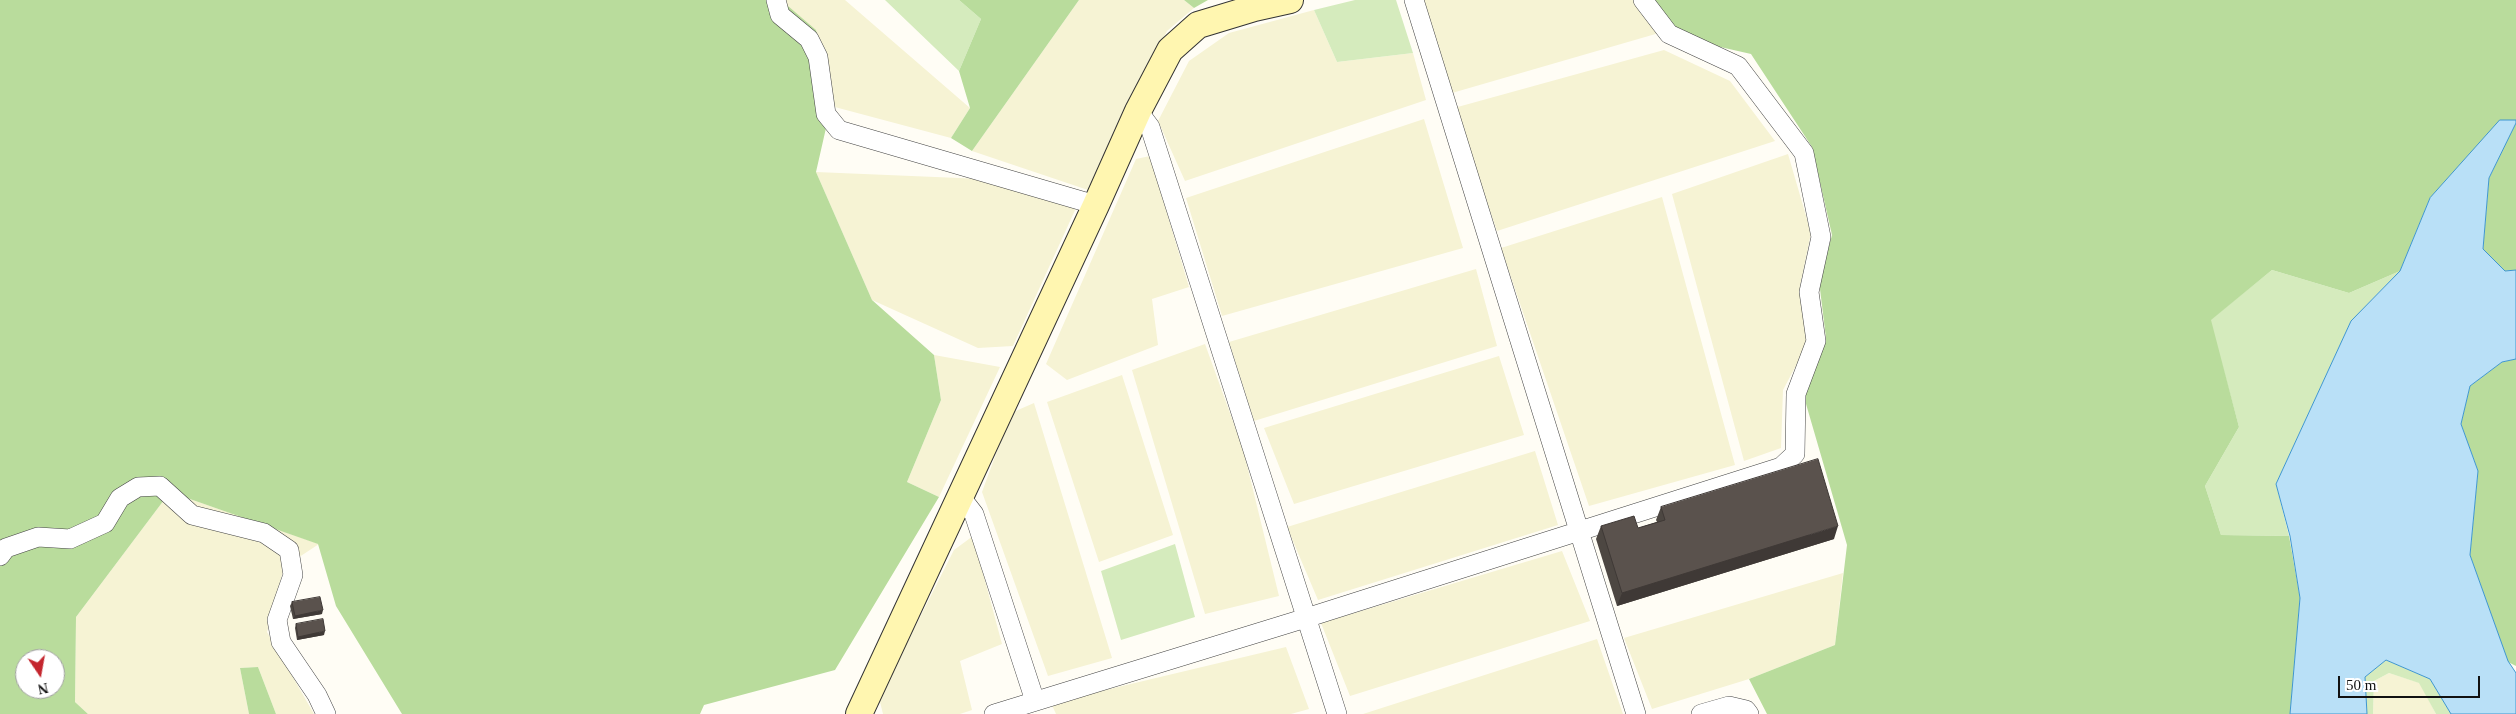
<!DOCTYPE html>
<html>
<head>
<meta charset="utf-8">
<style>
	body { margin:0 }
	#map { position:relative; width:2516px; height:714px; overflow:hidden; background:#fffdf5; font-family:Georgia,serif }
	canvas { display:block }
	.north { position:absolute; left:15px; top:649px; width:50px; height:50px; box-sizing:border-box; background:#fff; border:1px solid #a0a0a0; border-radius:50%; rotate:168deg; font-size:14px; font-weight:700; line-height:20px; text-align:center; color:#111 }
	.north::after { content:''; display:block; margin:auto; width:18px; height:22px; background:#c4262e; clip-path:polygon(50% 0,100% 100%,50% 72%,0 100%) }
	.scale { position:absolute; left:2338px; top:676px; width:142px; height:22px; box-sizing:border-box; border:2px solid #111; border-top:0; padding-left:6px; font-size:15px; line-height:18px; white-space:nowrap; color:#111; -webkit-text-stroke:4px #fff; paint-order:stroke }
</style>
</head>
<body>
<div id="map">
<canvas width="2516" height="714"></canvas>
<div class="north">N</div>
<div class="scale">50 m</div>
</div>
<script>
const ctx = document.querySelector('canvas').getContext('2d');
ctx.lineJoin = 'round';
function paint(path, color) { ctx.fillStyle = color; ctx.fill(path, 'evenodd'); }
function stroke(path, color, width, dash) { ctx.strokeStyle = color; ctx.lineWidth = width; ctx.lineCap = dash ? 'butt' : 'round'; ctx.setLineDash(dash || []); ctx.stroke(path); }
paint(new Path2D(`
	M 781,0 L 845,0 L 970,108 L 951,138 L 831,106 Z
	M 1079,0 L 1184,0 L 1194,8 L 1167,31 L 1088,190 L 972,151 Z
	M 1423,0 L 1636,0 L 1659,33 L 1452,93 Z
	M 1314,10 L 1337,62 L 1413,53 L 1426,100 L 1185,181 L 1158,121 L 1189,61 L 1229,33 Z
	M 1664,50 L 1730,81 L 1775,141 L 1497,231 L 1454,108 Z
	M 1424,119 L 1463,248 L 1222,316 L 1186,198 Z
	M 1788,154 L 1811,233 L 1800,286 L 1809,341 L 1783,390 L 1781,448 L 1744,461 L 1672,194 Z
	M 1150,156 L 1189,287 L 1152,299 L 1158,345 L 1067,380 L 1046,364 L 1136,159 Z
	M 816,172 L 983,179 L 1076,208 L 1013,346 L 978,348 L 872,300 Z
	M 1662,197 L 1735,465 L 1589,506 L 1501,248 Z
	M 1476,269 L 1497,346 L 1254,421 L 1229,342 Z
	M 1205,344 L 1243,449 L 1279,596 L 1205,614 L 1132,370 Z
	M 934,355 L 1000,367 L 939,497 L 907,482 L 941,400 Z
	M 1499,356 L 1524,435 L 1294,504 L 1264,428 Z
	M 1122,375 L 1173,535 L 1099,562 L 1047,402 Z
	M 1034,403 L 1112,658 L 1048,676 L 982,492 L 1011,413 Z
	M 1535,451 L 1558,525 L 1318,600 L 1287,527 Z
	M 170,492 L 319,544 L 284,567 L 267,632 L 314,714 L 276,714 L 258,667 L 240,668 L 249,714 L 88,714 L 75,702 L 76,617 Z
	M 973,536 L 1002,644 L 960,661 L 972,710 L 960,714 L 883,714 L 879,698 L 954,550 Z
	M 1562,551 L 1590,621 L 1350,696 L 1321,623 Z
	M 1843,573 L 1835,645 L 1749,679 L 1652,709 L 1624,638 Z
	M 1597,639 L 1623,714 L 1363,714 Z
	M 1286,647 L 1309,709 L 1291,714 L 1056,714 L 1051,703 Z
	M 2389,673 L 2420,683 L 2436,714 L 2373,714 L 2374,681 Z`), '#f6f3d4');
paint(new Path2D(`
	M 885,0 L 959,0 L 981,19 L 959,71 Z
	M 1355,0 L 1396,0 L 1413,53 L 1337,62 L 1314,10 Z
	M 2272,270 L 2349,293 L 2400,271 L 2351,321 L 2276,484 L 2289,536 L 2221,535 L 2205,486 L 2239,427 L 2210,320 Z
	M 1175,544 L 1195,617 L 1121,640 L 1101,571 Z
	M 2386,660 L 2430,679 L 2451,714 L 2436,714 L 2419,683 L 2389,673 L 2374,681 L 2373,714 L 2367,714 L 2365,677 Z`), '#d5ebbd');
paint(new Path2D(`
	M 0,0 L 781,0 L 816,30 L 831,106 L 816,172 L 872,300 L 934,355 L 941,400 L 907,482 L 939,497 L 835,670 L 704,705 L 700,714 L 402,714 L 336,606 L 318,544 L 170,492 L 76,617 L 75,702 L 88,714 L 0,714 ZM 25,659 L 55,659 L 55,689 L 25,689 Z
	M 959,0 L 1079,0 L 972,151 L 951,138 L 970,108 L 959,71 L 981,19 Z
	M 1184,0 L 1208,0 L 1194,8 Z
	M 1636,0 L 2516,0 L 2516,120 L 2500,120 L 2430,198 L 2400,271 L 2349,293 L 2272,270 L 2211,320 L 2239,427 L 2205,486 L 2221,535 L 2289,536 L 2300,598 L 2290,714 L 1767,714 L 1749,679 L 1835,645 L 1847,545 L 1804,397 L 1826,338 L 1819,281 L 1832,235 L 1812,147 L 1751,54 L 1659,33 Z
	M 2516,123 L 2516,270 L 2505,271 L 2483,249 L 2489,178 Z
	M 2516,359 L 2516,666 L 2508,662 L 2470,555 L 2478,471 L 2461,424 L 2470,386 L 2502,362 Z
	M 258,667 L 276,714 L 249,714 L 240,668 Z`), '#b9dc9c');
const water = new Path2D(`
	M 2500,120 L 2516,120 L 2516,123 L 2489,178 L 2483,249 L 2505,271 L 2516,270 L 2516,359 L 2502,362 L 2470,386 L 2461,424 L 2478,471 L 2470,555 L 2508,661 L 2516,673 L 2516,714 L 2451,714 L 2430,679 L 2386,660 L 2365,677 L 2367,714 L 2290,714 L 2300,598 L 2290,536 L 2276,484 L 2351,321 L 2400,271 L 2430,198 Z`);
paint(water, '#b9e0f7');
stroke(water, '#3f96cf', 1);
const street = new Path2D(`
	M 776,0 L 780,15 L 809,39 L 818,57 L 826,114 L 839,130 L 1096,205
	M 1414,0 L 1636,714
	M 1138,111 L 1150,127 L 1337,714
	M 960,496 L 974,514 L 1035,701
	M 0,556 L 6,548 L 38,537 L 70,539 L 105,523 L 120,498 L 138,487 L 160,486 L 192,515 L 264,533 L 289,550 L 293,575 L 277,620 L 281,642 L 317,695 L 326,714
	M 994,714 L 1306,618 L 1781,467 L 1795,454 L 1796,394 L 1816,341 L 1809,292 L 1821,237 L 1804,153 L 1738,66 L 1669,34 L 1643,0
	M 1701,714 L 1729,706 L 1746,710 L 1749,714`);
const secondary = new Path2D(`
	M 859,714 L 1096,205 L 1138,111 L 1170,50 L 1198,25 L 1254,8 L 1290,0`);
stroke(street, '#444', 20);
stroke(secondary, '#333', 28);
stroke(street, '#fff', 19);
stroke(secondary, '#fff6b0', 26);
paint(new Path2D(`
	M 1661,507 L 1834,539 L 1617,606 L 1596,539 L 1601,526 L 1638,528 L 1657,522 L 1656,520 Z
	M 292,602 L 322,614 L 293,619 L 290,606 Z
	M 296,624 L 324,635 L 297,640 L 295,628 Z`), '#4d4742');
paint(new Path2D(`
	M 1838,526 L 1834,539 L 1617,606 L 1622,593 Z
	M 323,610 L 322,614 L 293,619 L 295,616 Z
	M 325,631 L 324,635 L 297,640 L 298,637 Z`), '#3f3936');
const building = new Path2D(`
	M 1818,459 L 1838,526 L 1622,593 L 1601,526 L 1634,516 L 1638,528 L 1665,520 L 1661,507 Z
	M 320,597 L 323,610 L 295,616 L 292,602 Z
	M 323,619 L 325,631 L 298,637 L 296,624 Z`);
paint(building, '#5a524d');
stroke(building, '#3f3936', 1);
</script>
</body>
</html>
